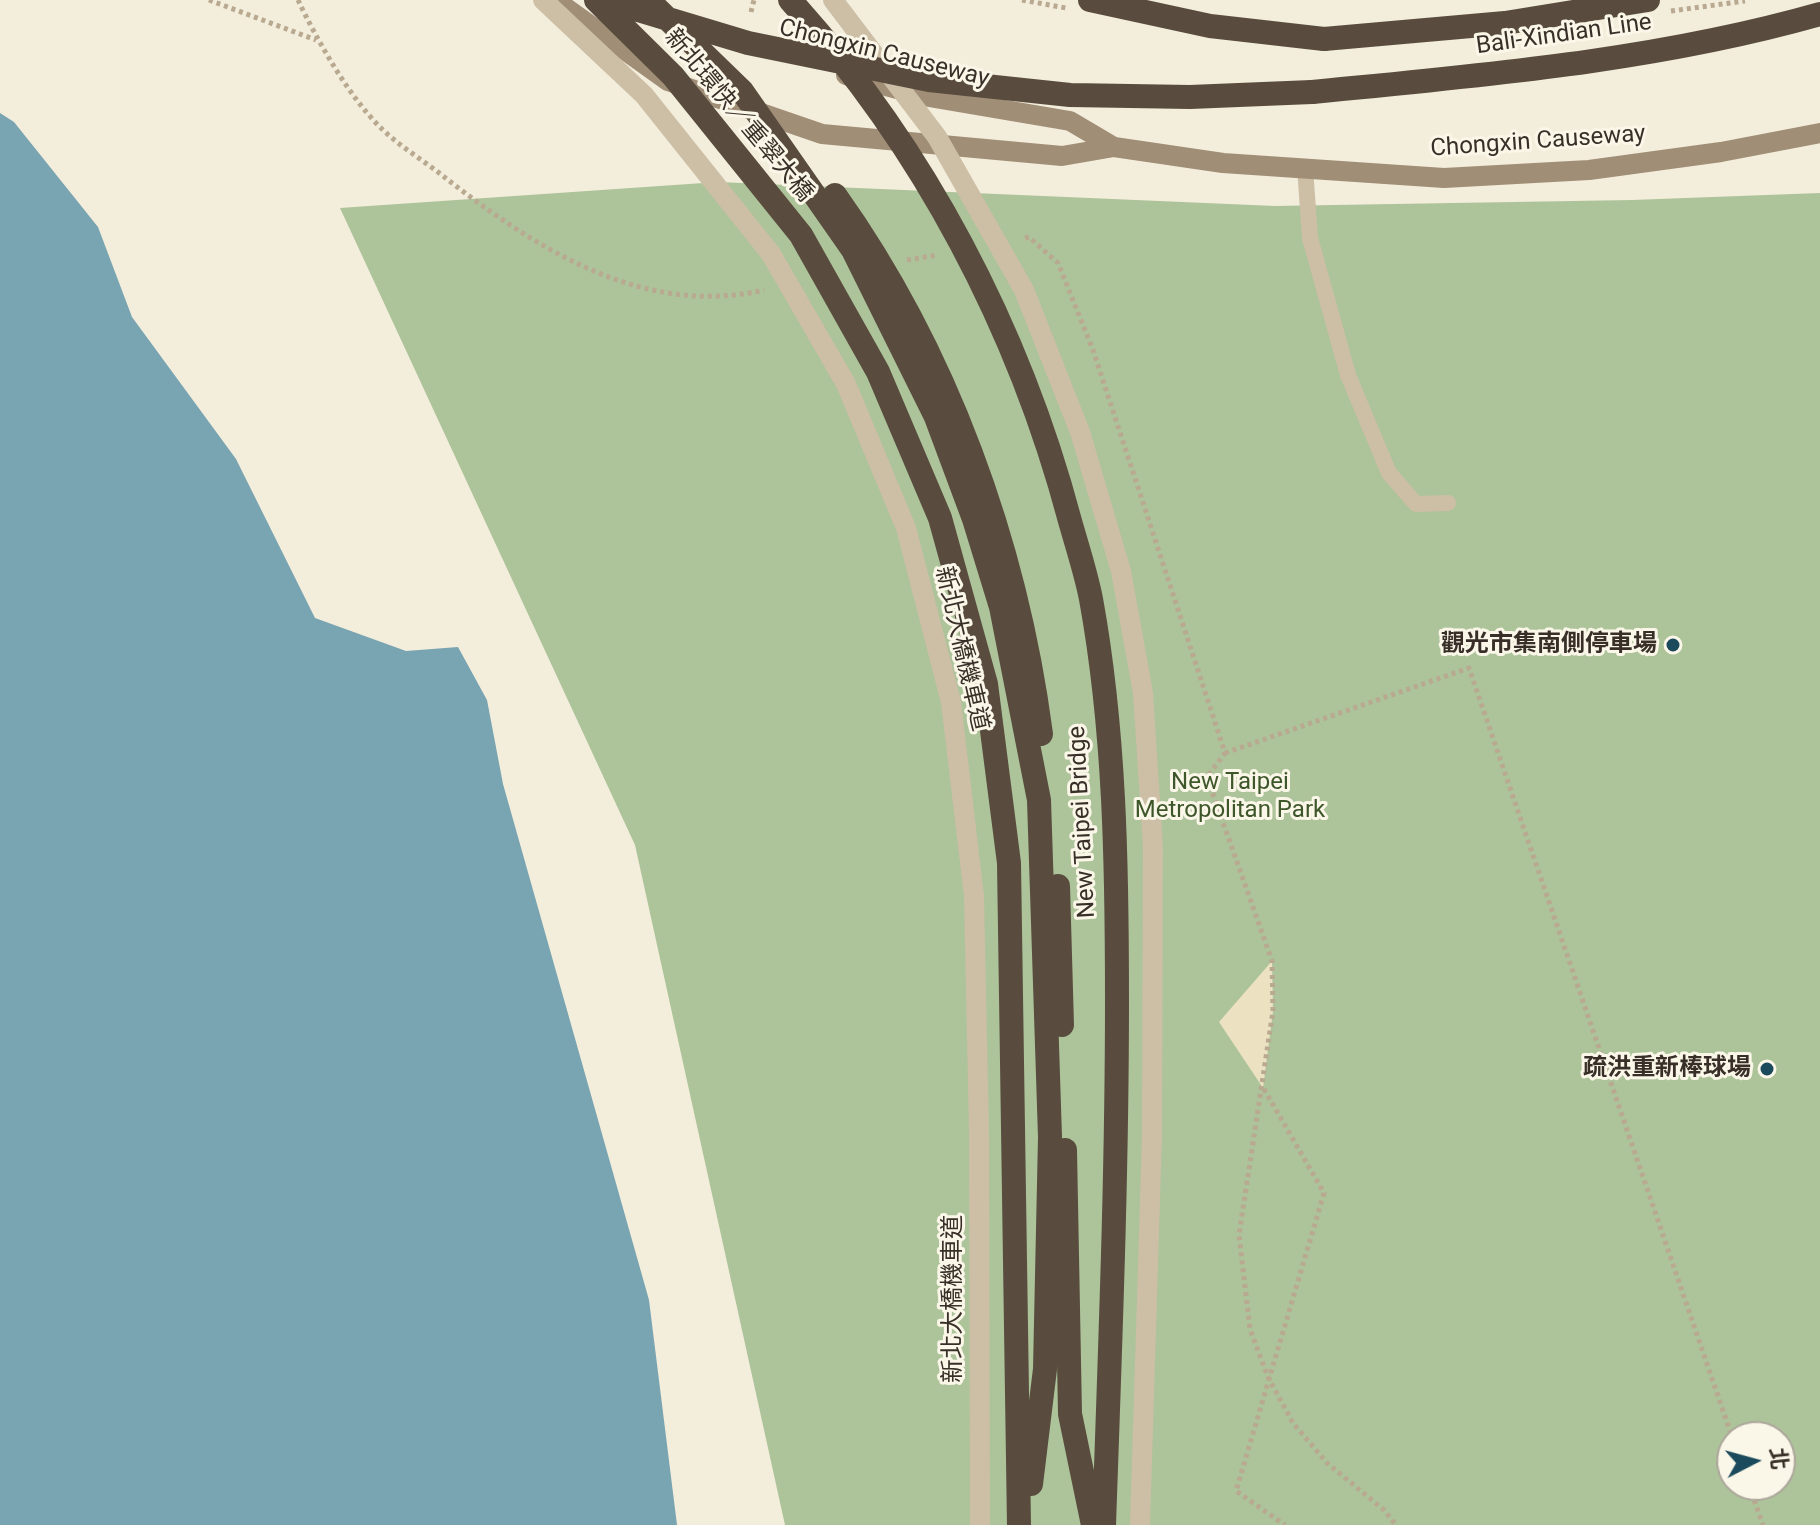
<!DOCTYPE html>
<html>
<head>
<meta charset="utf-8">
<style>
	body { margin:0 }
	#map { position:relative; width:1820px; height:1525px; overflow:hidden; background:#f3eddb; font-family:Roboto,"Noto Sans TC",sans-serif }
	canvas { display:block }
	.north { position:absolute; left:1716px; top:1421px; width:80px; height:80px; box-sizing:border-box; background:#faf6e8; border:2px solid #aca79b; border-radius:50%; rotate:84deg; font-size:22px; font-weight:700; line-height:32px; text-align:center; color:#383028 }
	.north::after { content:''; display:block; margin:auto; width:28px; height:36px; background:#1b4a5c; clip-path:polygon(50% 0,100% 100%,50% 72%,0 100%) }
</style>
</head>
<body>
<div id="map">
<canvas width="1820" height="1525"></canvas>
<div class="north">北</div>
</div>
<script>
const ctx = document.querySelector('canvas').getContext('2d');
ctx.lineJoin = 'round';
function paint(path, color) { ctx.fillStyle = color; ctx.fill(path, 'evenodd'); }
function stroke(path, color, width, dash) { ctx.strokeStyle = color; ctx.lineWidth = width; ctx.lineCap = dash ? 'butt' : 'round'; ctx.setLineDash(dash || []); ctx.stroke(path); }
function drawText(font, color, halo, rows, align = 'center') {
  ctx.font = font + ' Roboto,"Noto Sans TC",sans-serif'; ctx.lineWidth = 6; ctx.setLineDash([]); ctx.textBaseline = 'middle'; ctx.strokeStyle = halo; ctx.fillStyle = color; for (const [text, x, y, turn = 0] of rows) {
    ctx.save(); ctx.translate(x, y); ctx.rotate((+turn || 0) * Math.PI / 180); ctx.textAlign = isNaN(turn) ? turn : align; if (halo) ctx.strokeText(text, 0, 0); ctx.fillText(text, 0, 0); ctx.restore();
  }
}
paint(new Path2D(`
	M 718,182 L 1275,206 L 1632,200 L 1820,193 L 1820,1525 L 785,1525 L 635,845 L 340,208 ZM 1732,1437 L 1780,1437 L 1780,1485 L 1732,1485 Z`), '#adc39a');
paint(new Path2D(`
	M 1272,961 L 1273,1011 L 1263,1088 L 1219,1022 Z`), '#ece2c1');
paint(new Path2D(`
	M 0,113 L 14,122 L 98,227 L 132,317 L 236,459 L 315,618 L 406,651 L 458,647 L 487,700 L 503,784 L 649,1300 L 677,1525 L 0,1525 Z`), '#79a4b2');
stroke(new Path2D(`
	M 209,0 L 316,40
	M 298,0 C 317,40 349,97 381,128 C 399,146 423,160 443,176 C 535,248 643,318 764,290
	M 1022,0 L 1066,8
	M 1671,11 L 1745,1
	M 751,12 L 754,0
	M 1025,238 L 1029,237 L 1058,263 L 1093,350 L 1225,753 L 1207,777 L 1272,961 L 1273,1011 L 1239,1235 L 1250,1329 L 1268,1377 L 1293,1423 L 1327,1463 L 1384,1510 L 1396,1525
	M 907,260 L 937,255
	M 1225,753 L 1469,668 L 1732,1437
	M 1264,1089 L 1324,1193 L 1236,1491 L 1285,1525
	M 1749,1485 L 1763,1525`), '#b8a990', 5, [4, 4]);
stroke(new Path2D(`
	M 1305,167 L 1310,238 L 1348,375 L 1389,473 L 1416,504 L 1448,503`), '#ccbfa6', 16);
stroke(new Path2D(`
	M 555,0 L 668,81 L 822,134 L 1062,156 L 1114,147 L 1223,163 L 1444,178 L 1589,170 L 1721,152 L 1820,133
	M 846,75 L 923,96 L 1070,121 L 1114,147`), '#a08e77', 20);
stroke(new Path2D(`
	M 1324,39 L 1505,23 L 1648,0
	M 1312,92 C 1483,75 1655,61 1820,14`), '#594c3e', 24);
stroke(new Path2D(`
	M 543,0 L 644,95 L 771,254 L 846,384 L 906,528 L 951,702 L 974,896 L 979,1133 L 980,1525
	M 833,0 L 937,137 L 1024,290 L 1080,432 L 1121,571 L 1143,693 L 1153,847 L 1152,1135 L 1140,1525`), '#ccbfa6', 20);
stroke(new Path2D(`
	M 596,0 L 673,76 L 801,235 L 878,372 L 940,518 L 986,684 L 1009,863 L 1019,1525
	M 605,0 L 748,43 L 929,80 L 1070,95 L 1190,97 L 1312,92
	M 648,0 L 742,91 L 853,250 L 936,417 L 974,519 L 1001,607 L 1039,800 L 1050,1137 L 1045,1369 L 1031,1484
	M 790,0 C 924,147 1019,329 1070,521 C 1077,546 1086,573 1091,599 C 1115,731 1117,866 1117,1001 C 1117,1176 1110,1350 1104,1525
	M 1090,0 L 1210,26 L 1324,39
	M 835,195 C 947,352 1016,544 1041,734
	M 1058,886 L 1062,1025
	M 1065,1150 L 1070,1414 L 1093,1525`), '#594c3e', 24);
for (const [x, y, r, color] of [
	[1673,645,8,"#1b4a5c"],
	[1767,1069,8,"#1b4a5c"]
]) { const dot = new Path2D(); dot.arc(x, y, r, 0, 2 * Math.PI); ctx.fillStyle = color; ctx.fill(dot); stroke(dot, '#faf6e8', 3); }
drawText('24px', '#383028', '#faf6e8', [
	["Bali-Xindian Line",1564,35,-8],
	["Chongxin Causeway",884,54,14],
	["新北環快／重翠大橋",738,116,50],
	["Chongxin Causeway",1538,142,-4],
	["新北大橋機車道",961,649,77],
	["New Taipei Bridge",1083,822,-93],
	["新北大橋機車道",954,1299,-90]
]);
drawText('bold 24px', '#383028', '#faf6e8', [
	["觀光市集南側停車場",1657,645],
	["疏洪重新棒球場",1751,1069]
], 'right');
drawText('24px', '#3e572a', '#faf6e8', [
	["New Taipei",1230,783],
	["Metropolitan Park",1230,811]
]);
</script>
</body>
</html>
